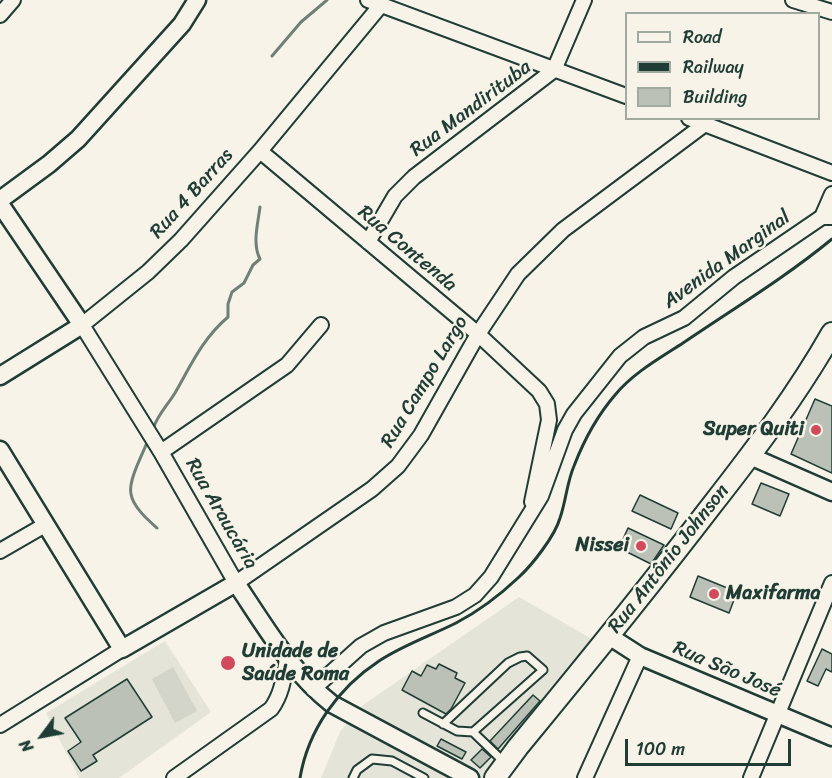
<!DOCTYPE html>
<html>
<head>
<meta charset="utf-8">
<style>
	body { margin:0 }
	#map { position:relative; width:832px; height:778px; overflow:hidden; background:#f7f3e8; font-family:Sriracha,sans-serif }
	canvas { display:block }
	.legend { position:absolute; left:625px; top:12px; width:195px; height:108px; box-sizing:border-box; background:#f7f3e8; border:2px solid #a1aaa0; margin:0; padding:8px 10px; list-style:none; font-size:18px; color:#1f3d34 }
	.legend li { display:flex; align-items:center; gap:12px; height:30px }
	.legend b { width:30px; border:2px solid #a1aaa0 }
	.north { position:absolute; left:12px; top:706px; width:60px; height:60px; -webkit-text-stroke:4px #f7f3e8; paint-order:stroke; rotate:238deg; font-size:16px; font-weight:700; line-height:24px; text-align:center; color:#1f3d34 }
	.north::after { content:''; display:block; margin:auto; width:21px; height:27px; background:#1f3d34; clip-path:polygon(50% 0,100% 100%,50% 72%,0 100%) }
	.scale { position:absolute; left:625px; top:739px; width:166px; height:27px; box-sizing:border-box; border:3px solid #1f3d34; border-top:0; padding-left:8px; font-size:18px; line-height:21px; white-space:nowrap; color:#1f3d34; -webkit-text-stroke:4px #f7f3e8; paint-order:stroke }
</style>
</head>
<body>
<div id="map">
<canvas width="832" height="778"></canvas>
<ul class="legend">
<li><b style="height:8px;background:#f7f3e8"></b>Road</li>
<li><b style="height:8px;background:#1f3d34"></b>Railway</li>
<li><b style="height:16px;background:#bbc1b6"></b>Building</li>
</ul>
<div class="north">N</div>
<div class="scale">100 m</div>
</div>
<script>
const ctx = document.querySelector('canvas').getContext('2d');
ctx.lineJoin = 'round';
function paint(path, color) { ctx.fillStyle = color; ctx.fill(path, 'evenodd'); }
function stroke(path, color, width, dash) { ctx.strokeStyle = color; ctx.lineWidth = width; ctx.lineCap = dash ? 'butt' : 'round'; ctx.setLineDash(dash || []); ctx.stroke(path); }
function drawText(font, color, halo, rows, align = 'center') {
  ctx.font = font + ' Sriracha,sans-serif'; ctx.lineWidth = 5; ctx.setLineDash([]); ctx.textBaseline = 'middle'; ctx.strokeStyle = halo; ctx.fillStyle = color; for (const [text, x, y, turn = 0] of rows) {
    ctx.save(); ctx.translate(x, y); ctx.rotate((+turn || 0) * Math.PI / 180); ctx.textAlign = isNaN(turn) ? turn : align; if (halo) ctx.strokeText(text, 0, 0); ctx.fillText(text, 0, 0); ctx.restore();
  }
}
paint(new Path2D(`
	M 519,597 L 597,642 L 498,757 L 483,778 L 321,778 L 340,732 L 356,710 Z
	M 165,641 L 211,712 L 119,778 L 79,778 L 46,713 Z`), '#e5e4d9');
paint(new Path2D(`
	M 173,667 L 197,711 L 175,723 L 152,679 Z`), '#d3d5ca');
stroke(new Path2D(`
	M 272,56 L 301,22 L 327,0
	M 153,429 C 158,414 167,406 175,393 C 191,365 203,338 228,317 L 228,304 L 232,292 L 244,283 L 253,265 L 260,259 C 252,244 258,223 260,207
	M 148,440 C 143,454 128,480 131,494 C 133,507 148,520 157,528`), '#6f8077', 3);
const building = new Path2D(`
	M 815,399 L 832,406 L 832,473 L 791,454 Z
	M 761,483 L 789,494 L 780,516 L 752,504 Z
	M 640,495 L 678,513 L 671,529 L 632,511 Z
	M 628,528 L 664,545 L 651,564 L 619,548 Z
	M 698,576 L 737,592 L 729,613 L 690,597 Z
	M 822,649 L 832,654 L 832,672 L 826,669 L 818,686 L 807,681 Z
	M 439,664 L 457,673 L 455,678 L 465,683 L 451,709 L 446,714 L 402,690 L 412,671 L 421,676 L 427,665 L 436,669 Z
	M 127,679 L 152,717 L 93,755 L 97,761 L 81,771 L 68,751 L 81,742 L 65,718 Z
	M 533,695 L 540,701 L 498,749 L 490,741 Z
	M 441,739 L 466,752 L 462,759 L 437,746 Z
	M 482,749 L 491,757 L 480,768 L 471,760 Z`);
paint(building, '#bbc1b6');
stroke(building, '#1f3d34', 1.5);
const service = new Path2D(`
	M 423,713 L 457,731 L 473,732 L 504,762
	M 443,724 L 508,663 L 520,657 L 527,656 L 543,670 L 473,732
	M 353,778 L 357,770 L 372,759 L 392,761 L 424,778`);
const minor = new Path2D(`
	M 368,0 L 626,96
	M 793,0 L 832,12
	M 381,5 L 260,151 L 181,240 L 148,272 L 82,325 L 161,452 L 236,583 L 372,489 L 398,466 L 421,435 L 478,334 L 518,274 L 563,230 L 705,124
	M 0,15 L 13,0
	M 689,118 L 832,173
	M 260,151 L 478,334 L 539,391 L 547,404 L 549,420 L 532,502
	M 822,217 L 832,194
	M 368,242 L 395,196 L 414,177 L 554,70 L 584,0
	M 161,452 L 287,365 L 321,325
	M 0,551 L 45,525
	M 313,689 L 361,646 L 384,633 L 456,607 L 475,595 L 491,577 L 541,496 L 565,430 L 574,414 L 620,356 L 644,337 L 684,318 L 734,277 L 822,217 L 832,217
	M 0,725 L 122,649
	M 174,778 L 271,709 C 282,694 284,677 287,659
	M 585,778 L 640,656
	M 751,778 L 832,583`);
const tertiary = new Path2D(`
	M 0,200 L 49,164 L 78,139 L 182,24 L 197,0
	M 0,204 L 82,325 L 0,376
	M 0,450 L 122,649 L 236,583 C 265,626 291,672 332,704 L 470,778
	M 750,456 L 832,492
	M 609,636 L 640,656 L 832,737`);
const secondary = new Path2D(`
	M 495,778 L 518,747 C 584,667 649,587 712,505 C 755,450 798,393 832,333`);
stroke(service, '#1f3d34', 11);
stroke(minor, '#1f3d34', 18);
stroke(tertiary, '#1f3d34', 21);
stroke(secondary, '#1f3d34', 24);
stroke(service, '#f7f3e8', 7);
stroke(minor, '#f7f3e8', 14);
stroke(tertiary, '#f7f3e8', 16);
stroke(secondary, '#f7f3e8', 20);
stroke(new Path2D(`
	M 300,778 C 308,730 338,688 379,661 C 403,645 430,636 456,623 C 479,611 500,595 519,577 C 532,565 555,536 560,518 C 566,501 567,482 574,466 C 584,440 597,416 615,395 C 633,373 660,358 683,343 C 733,309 786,277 832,239`), '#1f3d34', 3);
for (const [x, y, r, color] of [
	[816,430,6,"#d1495b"],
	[641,546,6,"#d1495b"],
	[714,594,6,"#d1495b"],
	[228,663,8,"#d1495b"]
]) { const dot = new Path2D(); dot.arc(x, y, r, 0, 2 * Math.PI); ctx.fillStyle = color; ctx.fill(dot); stroke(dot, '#f7f3e8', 2); }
drawText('20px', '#1f3d34', '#f7f3e8', [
	["Rua Mandirituba",471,109,-37],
	["Rua 4 Barras",192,194,-48],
	["Rua Contenda",407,249,40],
	["Avenida Marginal",727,260,-36],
	["Rua Campo Largo",425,382,-59],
	["Rua Araucária",221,514,60],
	["Rua Antônio Johnson",669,559,-52],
	["Rua São José",727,670,23]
]);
drawText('bold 20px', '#1f3d34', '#f7f3e8', [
	["Super Quiti",804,430],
	["Nissei",629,546],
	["Maxifarma",726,594,"left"],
	["Unidade de",242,652,"left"],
	["Saúde Roma",242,675,"left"]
], 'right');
</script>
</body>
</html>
